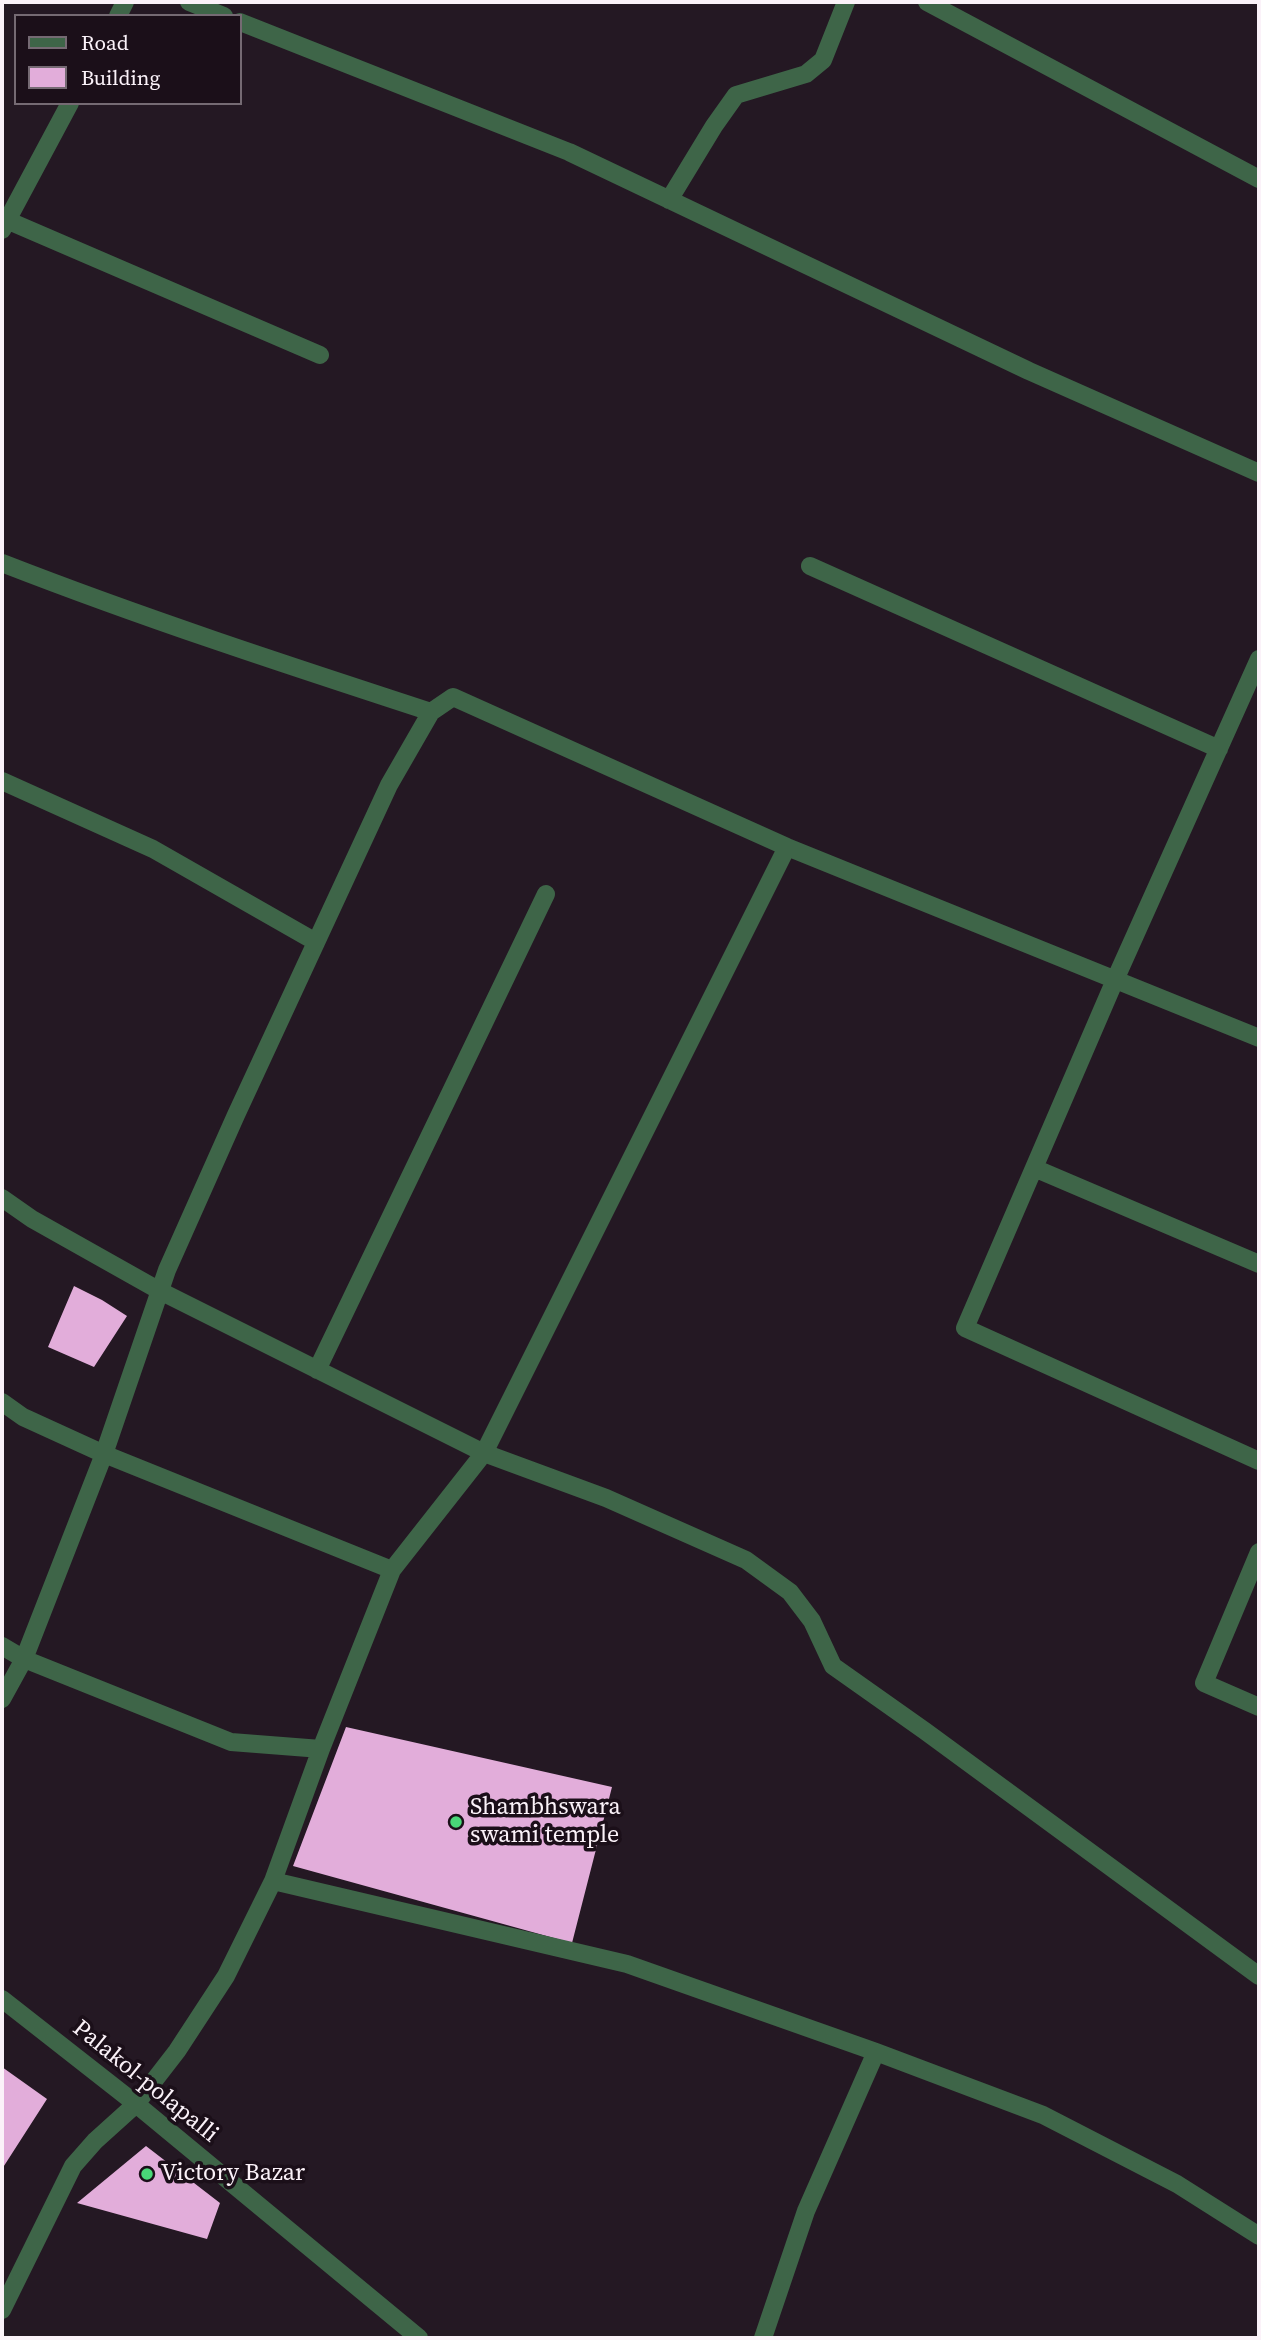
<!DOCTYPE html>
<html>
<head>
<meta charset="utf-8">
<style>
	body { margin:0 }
	#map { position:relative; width:1261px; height:2340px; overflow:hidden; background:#241823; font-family:"Source Serif 4",serif }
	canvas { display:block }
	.frame { position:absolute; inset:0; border:4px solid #fbf2f9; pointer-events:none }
	.legend { position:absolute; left:14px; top:14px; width:228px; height:91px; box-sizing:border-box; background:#1b0f19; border:2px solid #756a73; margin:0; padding:9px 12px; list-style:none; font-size:21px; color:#fbf2f9 }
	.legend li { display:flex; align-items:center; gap:14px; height:35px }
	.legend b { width:35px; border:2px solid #756a73 }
</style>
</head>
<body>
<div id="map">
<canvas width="1261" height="2340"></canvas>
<div class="frame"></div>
<ul class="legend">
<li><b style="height:9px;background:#3e6548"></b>Road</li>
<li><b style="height:19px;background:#e2adda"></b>Building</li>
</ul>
</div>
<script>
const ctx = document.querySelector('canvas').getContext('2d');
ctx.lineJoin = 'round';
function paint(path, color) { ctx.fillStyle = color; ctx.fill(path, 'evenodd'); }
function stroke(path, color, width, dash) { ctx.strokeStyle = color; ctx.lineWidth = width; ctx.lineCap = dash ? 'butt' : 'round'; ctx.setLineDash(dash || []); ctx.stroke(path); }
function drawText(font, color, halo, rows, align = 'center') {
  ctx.font = font + ' "Source Serif 4",serif'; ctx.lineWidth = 7; ctx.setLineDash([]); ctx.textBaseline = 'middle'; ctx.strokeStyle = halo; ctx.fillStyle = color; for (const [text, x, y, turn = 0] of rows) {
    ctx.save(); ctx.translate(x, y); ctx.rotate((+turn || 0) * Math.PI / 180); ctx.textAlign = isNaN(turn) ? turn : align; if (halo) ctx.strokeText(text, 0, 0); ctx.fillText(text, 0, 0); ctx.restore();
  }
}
paint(new Path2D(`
	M 74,1286 L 102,1300 L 127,1316 L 94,1367 L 48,1347 Z
	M 346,1727 L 612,1787 L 572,1943 L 293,1866 Z
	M 2,2067 L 47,2099 L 2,2169 Z
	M 146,2146 L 220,2203 L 207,2239 L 77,2203 Z`), '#e2adda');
stroke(new Path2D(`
	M 189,2 L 224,16
	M 927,2 L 1259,179
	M 118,16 L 125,2
	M 240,22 L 569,152 L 1029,371 L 1259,473
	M 669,200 L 714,126 L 736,95 L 806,74 L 823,60 L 846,2
	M 2,218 L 320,355
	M 2,230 L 70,103
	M 2,563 C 143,618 287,665 431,712
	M 810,566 L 1219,749
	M 1259,659 L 1115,980 L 965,1328 L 1259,1461
	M 2,781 L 153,849 L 316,942
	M 1034,1168 L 1259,1264
	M 2,1198 L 32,1219 L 160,1291 L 484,1453 L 606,1498 L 746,1560 L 790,1592 L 812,1621 L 833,1666 L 925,1731 L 1259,1976
	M 317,1370 L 546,894
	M 2,1402 L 23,1417 L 104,1454 L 392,1570
	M 1259,1552 L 1204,1683 L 1259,1707
	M 2,1646 L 24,1659 L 231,1742 L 321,1749
	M 2,1699 L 24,1659 L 104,1454 L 167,1270 L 236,1115 L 389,785 L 431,712 L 453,697 L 787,847 L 1259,1038
	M 273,1881 L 627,1964 L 876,2052 L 1043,2115 L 1177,2184 L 1259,2236
	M 2,1999 L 136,2104 L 419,2338
	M 2,2310 L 73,2166 L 95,2141 L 136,2104 L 177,2051 L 226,1976 L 273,1881 L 321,1749 L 392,1570 L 484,1453 L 787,847
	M 763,2338 L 806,2211 L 876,2052`), '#3e6548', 18);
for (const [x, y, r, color] of [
	[456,1822,7,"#49d778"],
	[147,2174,7,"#49d778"]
]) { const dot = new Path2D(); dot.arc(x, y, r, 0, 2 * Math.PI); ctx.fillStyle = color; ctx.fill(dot); stroke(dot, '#1b0f19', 2.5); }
drawText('24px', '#fbf2f9', '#1b0f19', [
	["Shambhswara",470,1808],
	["swami temple",470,1836],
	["Victory Bazar",161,2174]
], 'left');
drawText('24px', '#fbf2f9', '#1b0f19', [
	["Palakol-polapalli",145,2082,39]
]);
</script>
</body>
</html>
